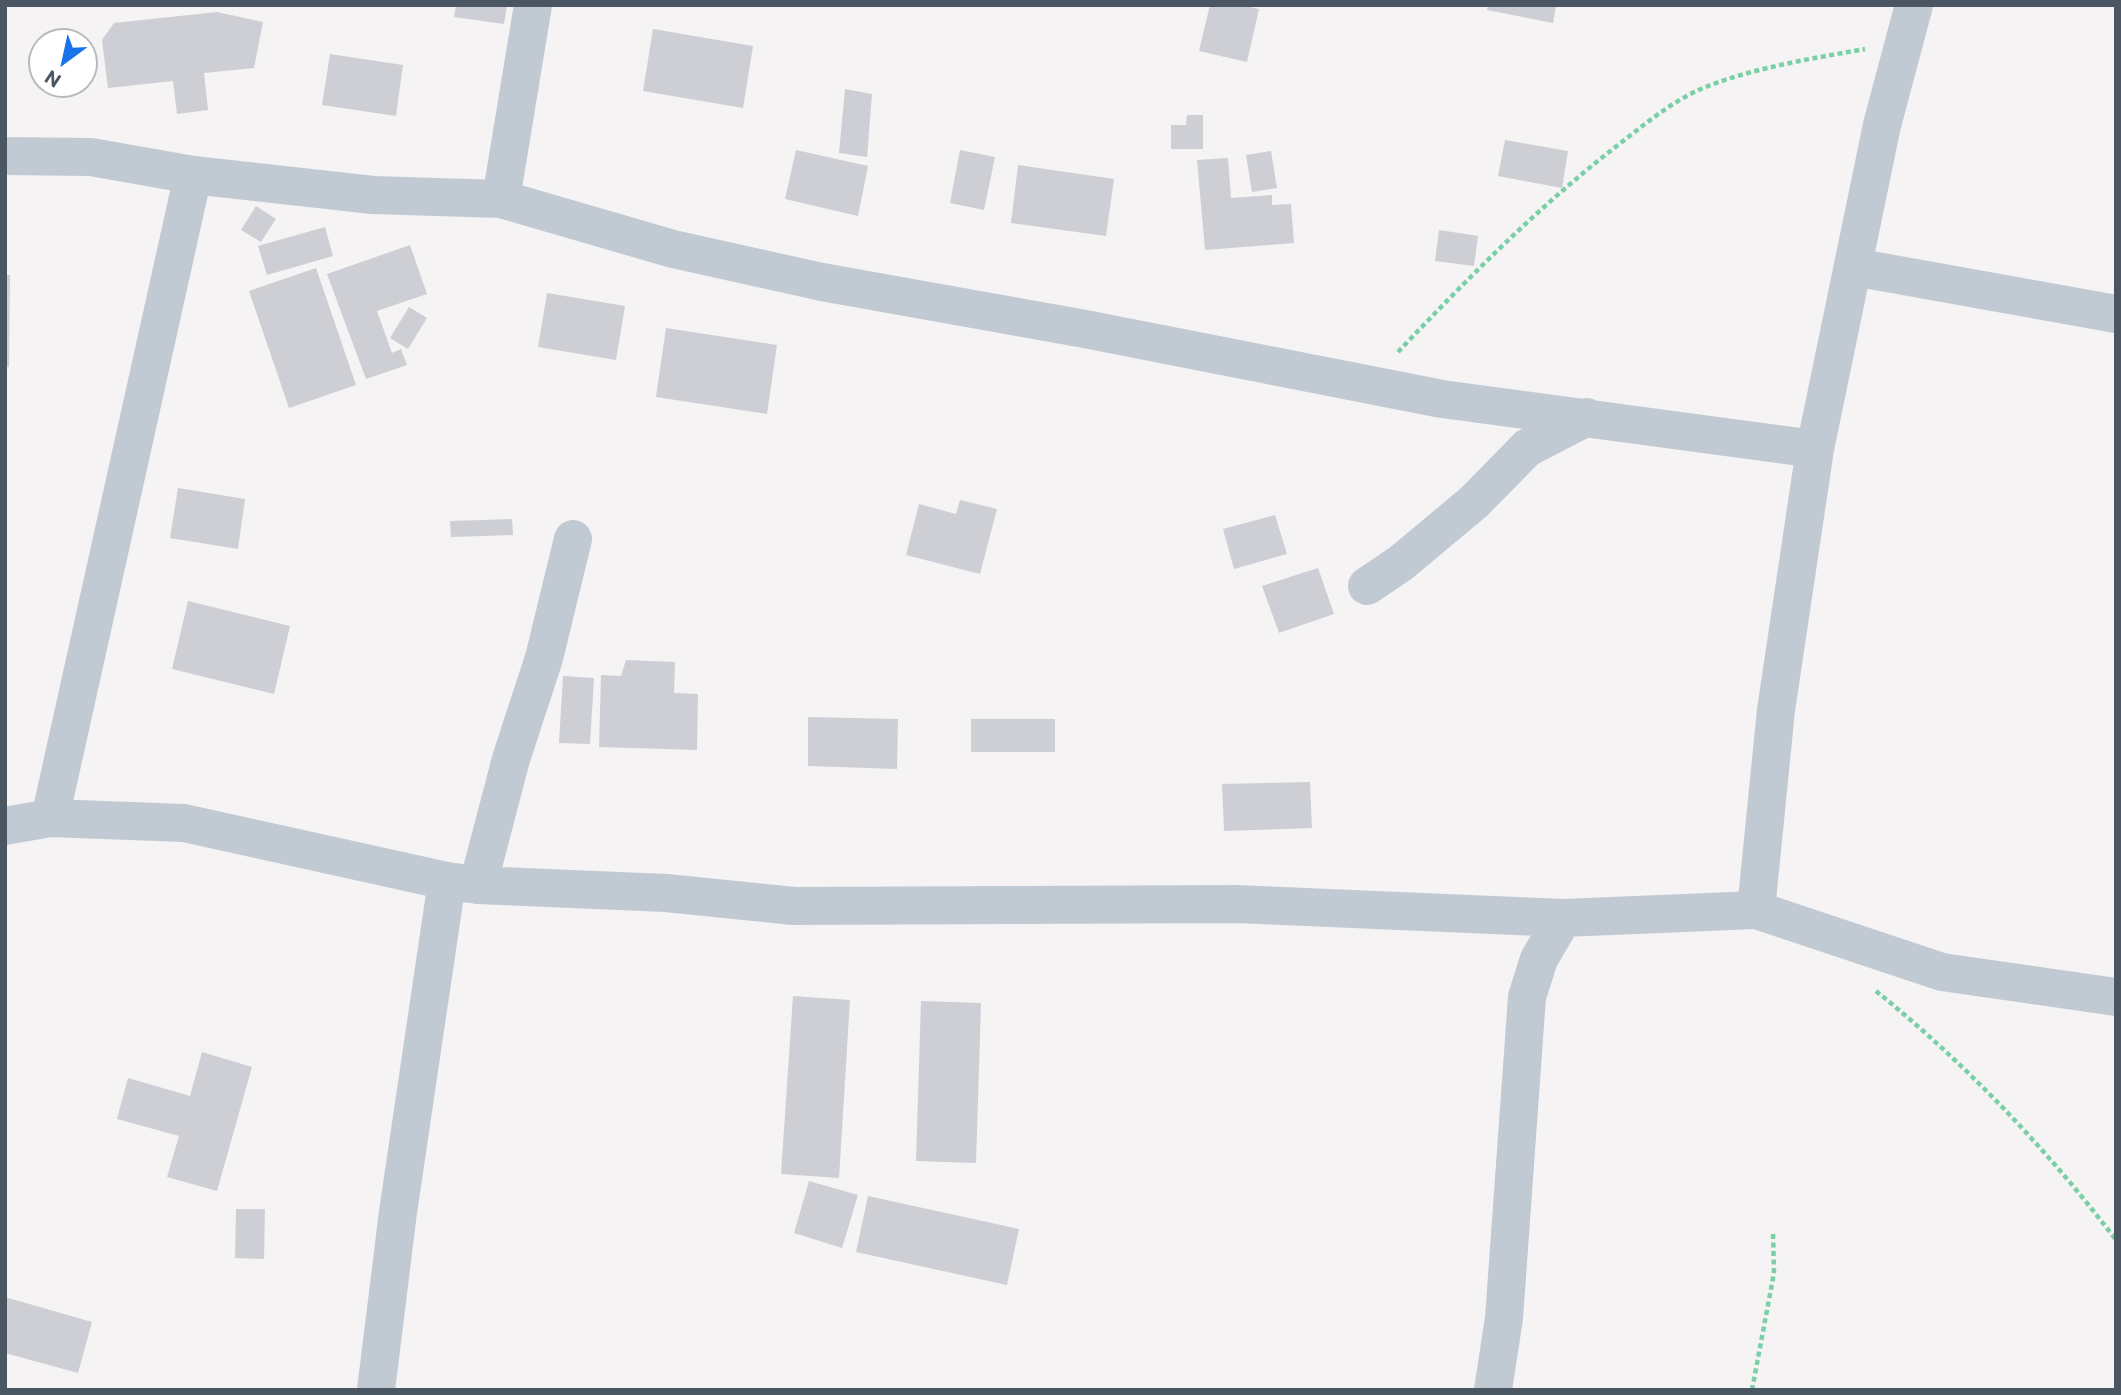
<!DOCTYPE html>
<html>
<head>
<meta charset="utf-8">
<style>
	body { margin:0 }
	#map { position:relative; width:2121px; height:1395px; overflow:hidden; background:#f5f3f3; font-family:Commissioner,sans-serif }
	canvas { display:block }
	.frame { position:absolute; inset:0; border:7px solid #4a5661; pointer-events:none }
	.north { position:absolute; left:28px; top:28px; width:70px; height:70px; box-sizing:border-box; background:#fff; border:2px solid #b7bbc0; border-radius:50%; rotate:213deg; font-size:19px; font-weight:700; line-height:28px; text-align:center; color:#4a5661 }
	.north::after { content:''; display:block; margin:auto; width:24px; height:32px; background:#1a73e8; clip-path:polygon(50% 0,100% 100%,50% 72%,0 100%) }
</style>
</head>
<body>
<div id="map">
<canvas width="2121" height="1395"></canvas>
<div class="frame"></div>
<div class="north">N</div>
</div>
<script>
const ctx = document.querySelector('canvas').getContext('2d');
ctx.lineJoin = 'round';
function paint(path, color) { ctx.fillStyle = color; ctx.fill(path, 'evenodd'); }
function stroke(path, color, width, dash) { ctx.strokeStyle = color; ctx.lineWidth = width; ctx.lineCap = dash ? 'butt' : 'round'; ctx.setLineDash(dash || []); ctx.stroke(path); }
paint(new Path2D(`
	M 456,5 L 507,5 L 504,24 L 454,17 Z
	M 1210,5 L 1242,5 L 1259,9 L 1247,62 L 1199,51 Z
	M 1488,5 L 1556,5 L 1553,23 L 1487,10 Z
	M 217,12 L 263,22 L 254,68 L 204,73 L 208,110 L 177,114 L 173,81 L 108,88 L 102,40 L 114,23 Z
	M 653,29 L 753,46 L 743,108 L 643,91 Z
	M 330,54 L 403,65 L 396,116 L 322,105 Z
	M 845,89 L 872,94 L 867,157 L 839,153 Z
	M 1187,115 L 1203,115 L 1203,149 L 1171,149 L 1171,125 L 1186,125 Z
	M 1505,140 L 1568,151 L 1562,188 L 1498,176 Z
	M 796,150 L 868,166 L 858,216 L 785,199 Z
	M 960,150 L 995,157 L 984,210 L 950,203 Z
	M 1271,151 L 1277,188 L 1252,192 L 1246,155 Z
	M 1228,158 L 1231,198 L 1272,195 L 1272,205 L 1291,204 L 1294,243 L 1205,250 L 1197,160 Z
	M 1018,165 L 1114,179 L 1106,236 L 1011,223 Z
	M 256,206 L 276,219 L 261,242 L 241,230 Z
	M 325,227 L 333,256 L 267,275 L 258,246 Z
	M 1439,230 L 1478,236 L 1474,266 L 1435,261 Z
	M 410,245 L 427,294 L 377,311 L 392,353 L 401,349 L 407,365 L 366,379 L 327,274 Z
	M 316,268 L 356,385 L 289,408 L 249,291 Z
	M 5,275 L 10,275 L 9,367 L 5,367 Z
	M 547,293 L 625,306 L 616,360 L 538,347 Z
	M 409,307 L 427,318 L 408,349 L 390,338 Z
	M 666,328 L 777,345 L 767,414 L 656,397 Z
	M 178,488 L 245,499 L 238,549 L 170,538 Z
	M 960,500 L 997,509 L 980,574 L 906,555 L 919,504 L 956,514 Z
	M 1275,515 L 1287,554 L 1234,569 L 1223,529 Z
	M 512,519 L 513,535 L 451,537 L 450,521 Z
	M 1318,568 L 1334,614 L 1279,633 L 1262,586 Z
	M 188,601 L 290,626 L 274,694 L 172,669 Z
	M 626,660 L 675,662 L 674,693 L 698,694 L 697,750 L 599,747 L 601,675 L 621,676 Z
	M 563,676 L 594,678 L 590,744 L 559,743 Z
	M 808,717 L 898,719 L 897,769 L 808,766 Z
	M 971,719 L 1055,719 L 1055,752 L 971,752 Z
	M 1310,782 L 1312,828 L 1224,831 L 1222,784 Z
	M 793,996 L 850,1000 L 839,1178 L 781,1174 Z
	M 921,1001 L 981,1003 L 976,1163 L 916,1161 Z
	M 202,1052 L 252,1067 L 217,1191 L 167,1177 L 179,1136 L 117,1119 L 128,1078 L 190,1096 Z
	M 809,1181 L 858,1195 L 842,1248 L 794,1233 Z
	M 868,1196 L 1019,1229 L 1007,1285 L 856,1252 Z
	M 236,1209 L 265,1209 L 264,1259 L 235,1258 Z
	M 5,1297 L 92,1322 L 78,1373 L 5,1353 Z`), '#cdcfd5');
stroke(new Path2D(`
	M 1398,352 C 1467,279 1538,207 1618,145 C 1649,121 1678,96 1716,83 C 1764,66 1815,58 1865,49
	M 1876,991 C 1965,1063 2046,1148 2116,1240
	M 1752,1390 L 1774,1273 L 1773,1232`), '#7ad0a6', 4.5, [5, 3.5]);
stroke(new Path2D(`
	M 5,156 L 91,157 L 193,175 L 373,195 L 501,199 L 673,249 L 822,282 L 1085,329 L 1442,399 L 1815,449
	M 501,199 L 533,5
	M 1854,267 L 2116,314
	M 1367,586 L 1401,563 L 1474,502 L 1527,448 L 1587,417
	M 50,818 L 193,175
	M 5,826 L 50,818 L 184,823 L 447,881 L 478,885 L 666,893 L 794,906 L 1236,904 L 1563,918 L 1756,910 L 1942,972 L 2116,997
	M 478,885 L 511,759 L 544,658 L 573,539
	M 1756,910 L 1776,710 L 1815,449 L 1882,125 L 1914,5
	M 376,1390 L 398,1212 L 447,881
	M 1493,1390 L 1504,1318 L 1527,997 L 1539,959 L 1563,918`), '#c1cad2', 38);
</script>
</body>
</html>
